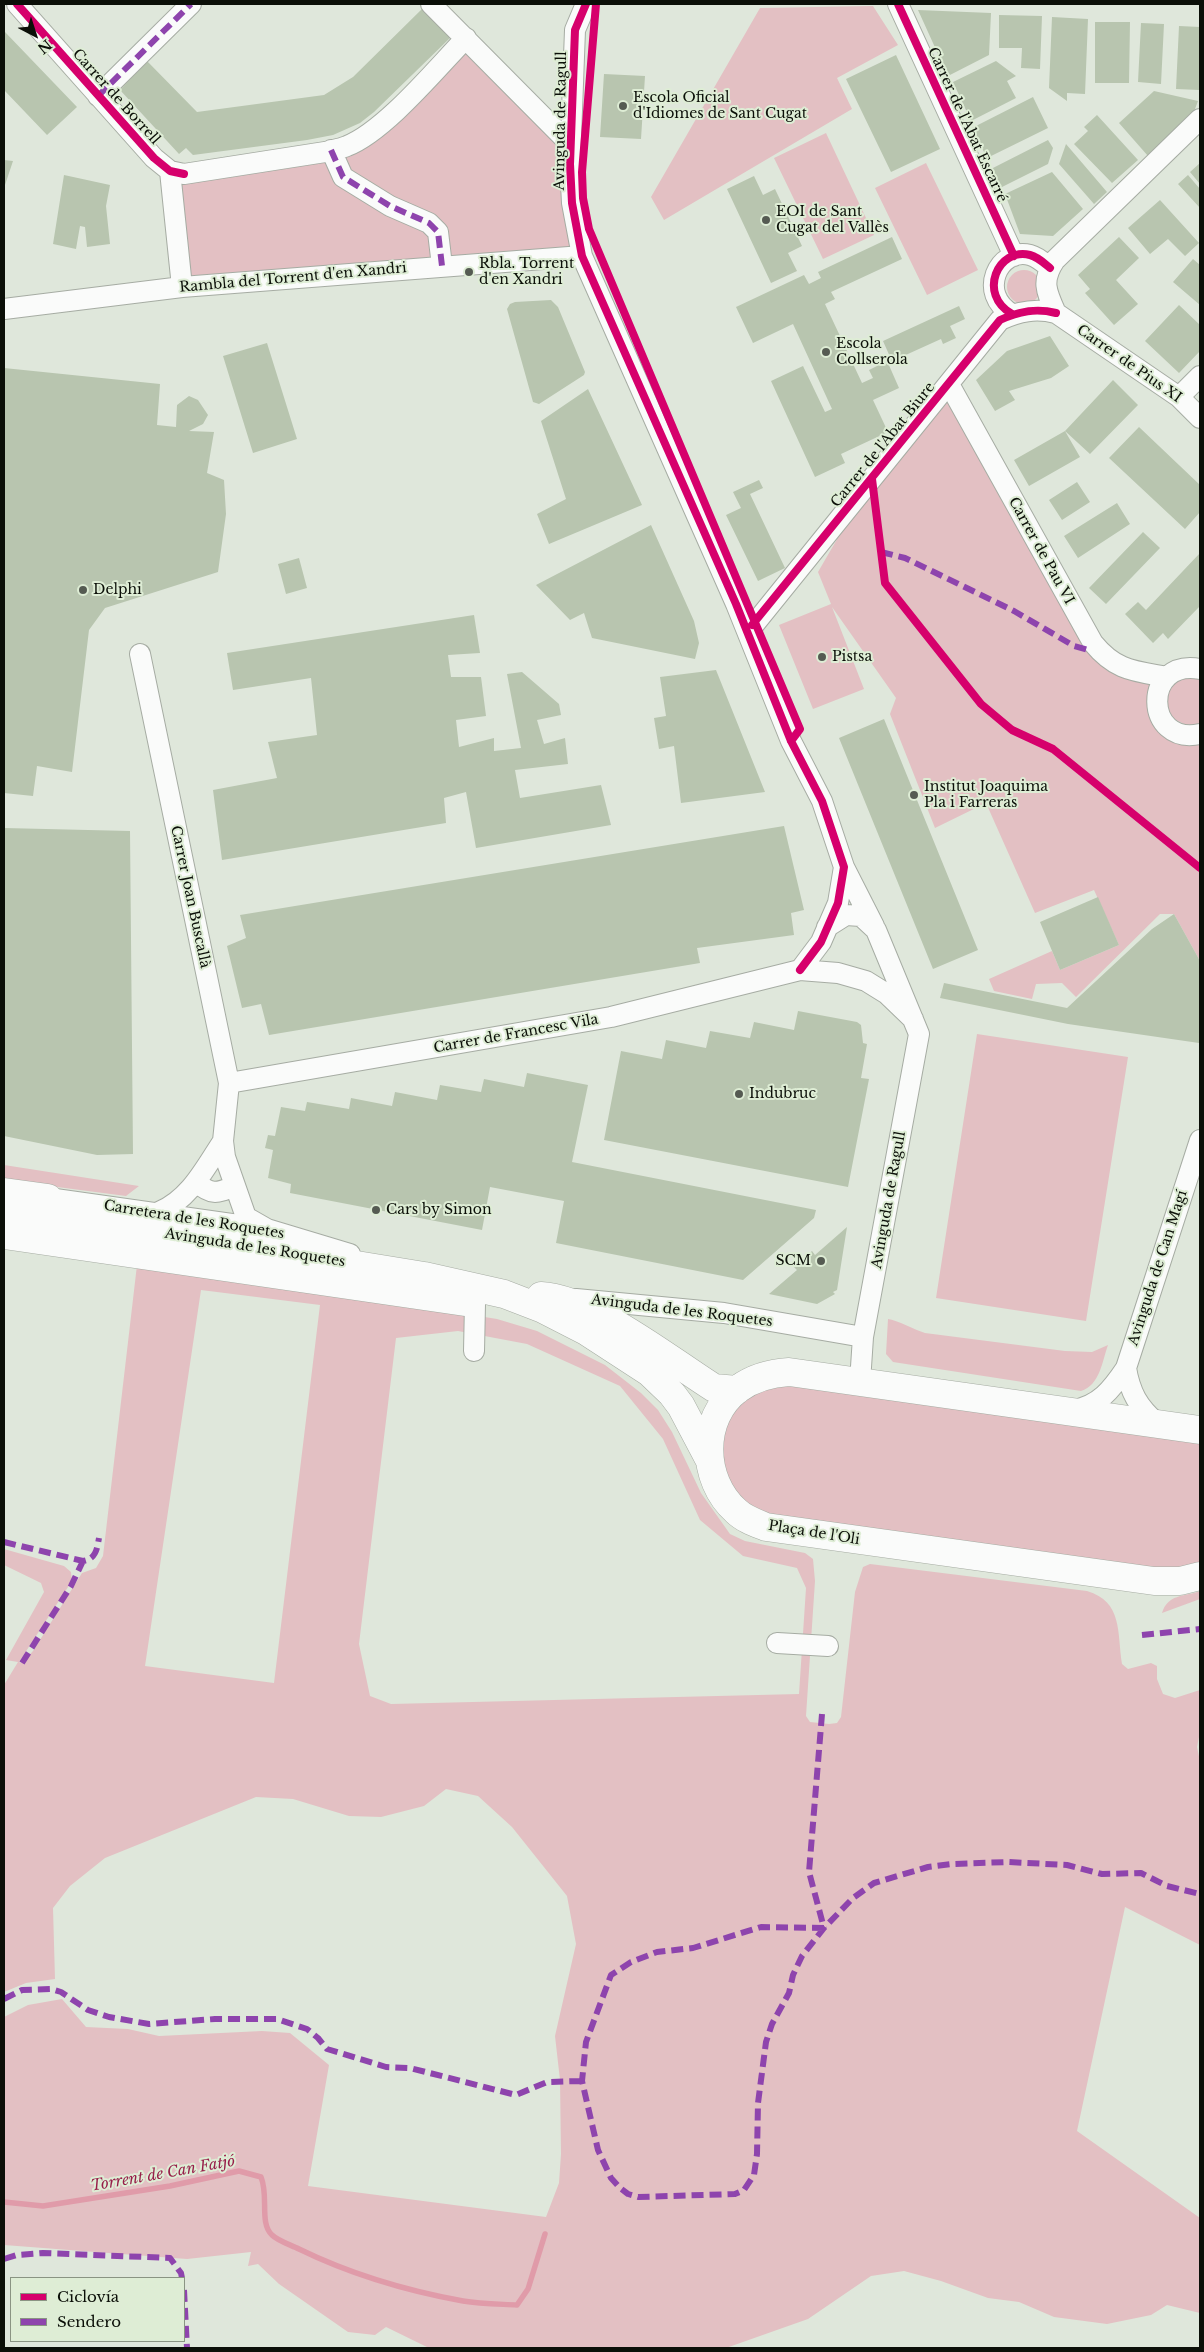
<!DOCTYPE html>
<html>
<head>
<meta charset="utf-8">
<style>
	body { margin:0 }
	#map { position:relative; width:1204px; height:2352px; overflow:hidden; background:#dfe7db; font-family:"Libre Baskerville",serif }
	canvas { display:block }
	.frame { position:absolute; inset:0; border:5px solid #0b0f08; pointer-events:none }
	.legend { position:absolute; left:10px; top:2277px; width:175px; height:65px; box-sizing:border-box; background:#deedd5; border:1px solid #8a9483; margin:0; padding:6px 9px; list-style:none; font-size:15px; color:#0b0f08 }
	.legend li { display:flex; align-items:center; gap:10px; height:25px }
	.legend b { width:25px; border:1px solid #8a9483 }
	.north { position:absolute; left:10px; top:10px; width:50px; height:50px; -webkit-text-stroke:4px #deedd5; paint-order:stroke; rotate:140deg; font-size:14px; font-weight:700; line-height:20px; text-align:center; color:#0b0f08 }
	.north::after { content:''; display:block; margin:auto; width:18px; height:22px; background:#0b0f08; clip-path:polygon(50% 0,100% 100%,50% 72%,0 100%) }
</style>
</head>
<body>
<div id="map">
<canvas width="1204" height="2352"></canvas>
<div class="frame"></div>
<ul class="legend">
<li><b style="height:6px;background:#d6006c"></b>Ciclovía</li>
<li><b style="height:6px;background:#8e44ad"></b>Sendero</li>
</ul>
<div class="north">N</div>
</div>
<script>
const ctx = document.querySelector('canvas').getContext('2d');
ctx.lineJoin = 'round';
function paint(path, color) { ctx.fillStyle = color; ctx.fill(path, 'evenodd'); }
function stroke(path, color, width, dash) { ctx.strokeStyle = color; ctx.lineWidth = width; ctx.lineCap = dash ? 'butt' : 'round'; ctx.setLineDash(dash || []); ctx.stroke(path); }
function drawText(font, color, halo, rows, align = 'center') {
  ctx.font = font + ' "Libre Baskerville",serif'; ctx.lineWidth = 4; ctx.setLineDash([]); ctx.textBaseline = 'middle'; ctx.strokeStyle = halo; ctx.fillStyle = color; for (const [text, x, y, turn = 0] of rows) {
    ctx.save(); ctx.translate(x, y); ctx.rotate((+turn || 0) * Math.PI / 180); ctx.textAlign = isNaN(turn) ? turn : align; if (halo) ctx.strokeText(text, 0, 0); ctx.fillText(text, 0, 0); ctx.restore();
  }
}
paint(new Path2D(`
	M 873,6 L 898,45 L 837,78 L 852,109 L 664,220 L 651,197 L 760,8 Z
	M 466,38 L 570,144 L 582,256 L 182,287 L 170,171 L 347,146 Z
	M 826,133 L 874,235 L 823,259 L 774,158 Z
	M 926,163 L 978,270 L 927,295 L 875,188 Z
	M1007 287a17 17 0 1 1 34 0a17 17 0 1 1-34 0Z
	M 949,384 L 1093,643 L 1167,677 L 1157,708 L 1200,746 L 1200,961 L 1174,914 L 1160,914 L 1076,997 L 1062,983 L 1036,984 L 1032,999 L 994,991 L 989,979 L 1052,951 L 1060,970 L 1119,945 L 1094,890 L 1035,913 L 986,803 L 935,828 L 890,714 L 896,698 L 832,607 L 864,689 L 813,709 L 779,625 L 831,604 L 818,572 L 872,479 Z
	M 1180,677 L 1200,678 L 1200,725 L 1190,727 L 1168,716 L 1166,691 Z
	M 977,1034 L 1128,1057 L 1086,1321 L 936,1298 Z
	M 4,1165 L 139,1186 L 126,1196 L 4,1180 Z
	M 137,1265 L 323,1291 L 497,1319 L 537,1331 L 605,1365 L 641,1393 L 658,1410 L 672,1432 L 701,1493 L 730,1534 L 745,1541 L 805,1553 L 813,1559 L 815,1581 L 806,1716 L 810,1722 L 829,1724 L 837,1723 L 841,1717 L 855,1592 L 863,1567 L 870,1564 L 1087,1591 C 1123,1602 1117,1632 1122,1664 L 1128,1669 L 1151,1663 L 1157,1666 L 1157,1679 L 1163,1694 L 1175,1698 L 1200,1690 L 1200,1732 L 1197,1747 L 1200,1761 L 1200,1945 L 1125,1907 L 1077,2131 L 1200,2218 L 1200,2313 L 1167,2305 L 1151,2315 L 1107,2324 L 1054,2317 L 1019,2302 L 988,2298 L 941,2281 L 904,2271 L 871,2276 L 808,2319 L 726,2348 L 429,2348 L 386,2327 L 375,2335 L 348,2332 L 279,2284 L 258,2264 L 248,2266 L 251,2252 L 187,2259 L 4,2245 L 4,2017 L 28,2005 L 62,1999 L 86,2027 L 128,2029 L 159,2036 L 262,2031 L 290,2033 L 329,2065 L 308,2186 L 546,2217 L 559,2183 L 561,2154 L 560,2080 L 555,2036 L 576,1944 L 567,1896 L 512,1827 L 478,1796 L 446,1789 L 424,1806 L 381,1817 L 349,1816 L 293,1799 L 256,1797 L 105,1858 L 70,1886 L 53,1908 L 55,1979 L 26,1983 L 4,1992 L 4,1685 L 18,1662 L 6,1660 L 44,1592 L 41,1583 L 4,1565 L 4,1549 L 64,1566 L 71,1572 L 72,1581 L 19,1662 L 22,1663 L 33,1651 L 82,1573 L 96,1568 L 103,1556 ZM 201,1290 L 320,1305 L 274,1683 L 145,1666 ZM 458,1331 L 527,1344 L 620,1386 L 663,1439 L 700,1520 L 743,1556 L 797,1568 L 806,1588 L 799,1694 L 391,1704 L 370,1696 L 359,1644 L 396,1338 Z
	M 888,1319 C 897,1320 915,1330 925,1333 L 1065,1351 L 1092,1352 L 1108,1345 C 1102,1362 1100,1385 1081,1391 L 893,1362 L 886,1354 Z
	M 781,1381 L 1200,1442 L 1200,1563 L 1164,1572 L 775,1517 L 751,1509 L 729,1488 L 717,1460 L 719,1435 L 745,1395 Z
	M 1200,1591 L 1200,1599 L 1162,1613 C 1168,1594 1183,1597 1200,1591 Z`), '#e3c0c3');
stroke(new Path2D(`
	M 4,2202 L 43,2206 L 170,2186 L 239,2171 L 261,2177 C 269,2196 259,2223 272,2235 C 278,2241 291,2245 299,2249 C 350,2274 408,2291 463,2301 C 481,2304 499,2304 517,2305 L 528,2289 L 545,2234`), '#e09ba9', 5.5);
paint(new Path2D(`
	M 423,8 L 451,37 L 374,112 L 360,123 L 333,135 L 307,140 L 193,155 L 186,148 L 179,154 L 120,90 L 147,61 L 197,112 L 324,95 L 353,77 Z
	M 918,10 L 991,13 L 989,55 L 948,76 Z
	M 999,15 L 1042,16 L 1040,69 L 1021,68 L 1022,48 L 999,48 Z
	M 1052,17 L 1088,19 L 1085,94 L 1067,93 L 1067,101 L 1049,88 Z
	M 1095,22 L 1130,22 L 1129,83 L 1095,83 Z
	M 1141,23 L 1164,24 L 1161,84 L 1138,82 Z
	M 1179,26 L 1200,27 L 1199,90 L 1176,89 Z
	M 5,32 L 77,107 L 47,135 L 4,90 Z
	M 896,55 L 940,149 L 891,172 L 846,79 Z
	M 996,61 L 1016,76 L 1007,81 L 1016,98 L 971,121 L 953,82 Z
	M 604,74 L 645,76 L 641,139 L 600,137 Z
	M 1154,91 L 1198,101 L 1192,117 L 1148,156 L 1119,123 Z
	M 1033,97 L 1048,128 L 987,158 L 972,128 Z
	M 1097,115 L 1138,160 L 1112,183 L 1074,144 L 1088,131 L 1084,127 Z
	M 1048,140 L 1053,148 L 1048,164 L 1000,188 L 989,170 Z
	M 1066,144 L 1107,192 L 1094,204 L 1059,164 Z
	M 4,160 L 13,161 L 4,188 Z
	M 1200,163 L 1200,184 L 1190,172 Z
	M 1052,172 L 1083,209 L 1053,236 L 1020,234 L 1005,194 Z
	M 64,175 L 110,185 L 106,206 L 110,244 L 87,247 L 85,227 L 80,226 L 76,249 L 53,244 Z
	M 1188,175 L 1200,189 L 1200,208 L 1178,184 Z
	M 754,176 L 763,195 L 775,189 L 802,246 L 788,253 L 797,271 L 771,283 L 727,189 Z
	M 1160,200 L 1199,243 L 1185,256 L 1168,239 L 1150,254 L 1128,228 Z
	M 892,237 L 902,259 L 831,292 L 835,299 L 825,304 L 862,383 L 873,378 L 869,370 L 891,359 L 883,341 L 959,306 L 965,319 L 950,326 L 956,338 L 943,344 L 941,339 L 888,363 L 899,388 L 873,400 L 888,432 L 841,454 L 845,463 L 815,477 L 771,381 L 803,366 L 825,412 L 832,409 L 793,324 L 753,343 L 736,307 L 804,275 L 809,284 L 821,278 L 818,272 Z
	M 1119,237 L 1139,258 L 1116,280 L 1138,304 L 1114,325 L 1085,293 L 1090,289 L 1078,275 Z
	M 1193,259 L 1200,265 L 1200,305 L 1173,282 Z
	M 551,300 L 558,307 L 585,372 L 584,375 L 539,404 L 533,402 L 507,309 L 510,304 L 515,302 Z
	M 1179,305 L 1200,325 L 1200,351 L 1179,373 L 1145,341 Z
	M 1050,336 L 1069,366 L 1051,378 L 1009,391 L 1015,400 L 995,411 L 976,380 L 1007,351 Z
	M 267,343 L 297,439 L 253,453 L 223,356 Z
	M 4,368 L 160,384 L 157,425 L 176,427 L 177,405 L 189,396 L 198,400 L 208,415 L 203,424 L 189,431 L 214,432 L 207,473 L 224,480 L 226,514 L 218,572 L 105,608 L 89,630 L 72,772 L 37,766 L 33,796 L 4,793 Z
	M 1113,380 L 1138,405 L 1090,454 L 1065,431 L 1080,457 L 1029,486 L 1014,460 L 1065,431 Z
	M 588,389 L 642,505 L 549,544 L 537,514 L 566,499 L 541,421 Z
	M 1139,427 L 1200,485 L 1200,512 L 1185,529 L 1109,458 Z
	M 759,480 L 763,488 L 750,494 L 785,568 L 758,581 L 726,515 L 741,508 L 733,492 Z
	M 1077,482 L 1090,502 L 1062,520 L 1049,500 Z
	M 1117,503 L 1130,524 L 1078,558 L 1064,536 Z
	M 651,525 L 694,621 L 699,643 L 695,659 L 592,638 L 584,613 L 570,620 L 536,585 Z
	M 1143,532 L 1160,548 L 1106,604 L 1089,588 Z
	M 1200,553 L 1200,606 L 1168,639 L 1163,633 L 1153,643 L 1125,614 L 1138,602 L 1146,610 Z
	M 299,558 L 307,588 L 286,594 L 278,564 Z
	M 474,615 L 480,653 L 448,655 L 451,677 L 481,677 L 486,716 L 456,720 L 459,747 L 494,738 L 494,751 L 521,748 L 507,674 L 522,672 L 559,704 L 561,715 L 537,720 L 544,744 L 565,738 L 568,764 L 515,770 L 520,798 L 601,785 L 611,825 L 476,848 L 466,792 L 444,798 L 446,823 L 222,860 L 213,790 L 277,778 L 268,742 L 317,735 L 311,678 L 233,690 L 227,653 Z
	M 716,670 L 765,792 L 681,803 L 674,746 L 659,749 L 654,718 L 666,716 L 660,677 Z
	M 884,719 L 978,950 L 933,969 L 839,738 Z
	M 784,826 L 804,910 L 791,913 L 794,935 L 697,948 L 700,963 L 269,1035 L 261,1004 L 242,1008 L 227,946 L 246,938 L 240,915 Z
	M 4,828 L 130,831 L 133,1154 L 97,1155 L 4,1136 Z
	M 1098,897 L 1119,945 L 1060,970 L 1040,922 Z
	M 1174,914 L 1200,961 L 1199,1043 L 1068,1024 L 940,998 L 944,983 L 1067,1008 L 1152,929 Z
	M 798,1011 L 857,1022 L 861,1025 L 863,1043 L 867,1044 L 861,1078 L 869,1079 L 848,1187 L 604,1140 L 621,1051 L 662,1059 L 666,1040 L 706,1048 L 710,1031 L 750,1038 L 754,1022 L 794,1030 Z
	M 527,1073 L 588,1085 L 572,1162 L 816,1210 L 814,1218 L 743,1280 L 556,1243 L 564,1201 L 490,1187 L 482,1230 L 290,1193 L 291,1184 L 268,1178 L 273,1150 L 265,1148 L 268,1135 L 275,1136 L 281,1107 L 305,1111 L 307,1102 L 349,1109 L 351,1098 L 392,1106 L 395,1092 L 437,1100 L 440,1085 L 481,1092 L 484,1079 L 524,1087 Z
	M 847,1227 L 837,1290 L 833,1292 L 835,1294 L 817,1304 L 769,1294 L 797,1270 L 794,1267 L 812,1251 L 815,1255 Z`), '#b8c5af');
const street = new Path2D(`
	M 17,4 L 154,158 L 170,171 L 184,174 L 325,152 C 332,150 340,149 347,146 C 385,131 436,69 466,38
	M 431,4 L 570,144
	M 586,4 L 575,30 L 570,164 L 572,203 L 582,256 L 736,604 L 791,741 L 822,801 L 844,867 L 838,903 L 821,942 L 800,970
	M 898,4 L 1014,256
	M 98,96 L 191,4
	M 331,150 L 343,177 L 390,206 L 429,223 L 438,232 L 442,266
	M 170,171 L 182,287
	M 4,309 L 182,287 L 582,256
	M 1056,313 C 1046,291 1041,281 1055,260 L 1200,119
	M 1012,314 C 977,294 998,247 1030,255 C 1038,257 1044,263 1050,268
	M 949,384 L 1093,643 C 1116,671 1134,671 1167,677
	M 1179,397 L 1200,376
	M 748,632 L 1000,320 C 1019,311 1036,308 1056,313 L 1179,397 L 1200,418
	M 140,654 L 229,1083 L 223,1141 L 225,1157 L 246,1217 L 267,1229
	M 1200,669 C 1142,658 1144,746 1200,734
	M 844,867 L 874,926
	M 827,927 L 846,915 L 861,916 L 876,930 L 919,1034 L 863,1337 L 860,1382
	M 229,1083 L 611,1017 L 800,970 L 838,973 L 866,981 L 887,994 L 913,1019
	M 196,1182 C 212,1196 217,1193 235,1186
	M 48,1198 L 267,1229 L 350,1254
	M 159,1212 C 190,1199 205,1168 223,1141
	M 576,1299 L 724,1313 L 863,1337
	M 474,1351 L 475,1304
	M 1126,1368 C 1130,1392 1138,1407 1157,1423
	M 1073,1410 C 1099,1406 1112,1389 1126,1368 L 1200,1140
	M 777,1643 L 828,1646`);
const secondary = new Path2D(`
	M 4,1192 L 48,1198
	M 4,1212 L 148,1231 L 424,1276 L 504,1294 L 543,1309 L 586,1331 L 649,1372 L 672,1394 L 681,1406 L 709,1459
	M 4,1235 L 465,1302
	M 541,1296 C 593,1299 668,1359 714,1388 L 737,1390
	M 1200,1430 L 789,1372 C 771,1373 753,1378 738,1389 C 699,1418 701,1480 736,1511 C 744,1519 756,1523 766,1527 L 1154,1581 L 1180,1581 L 1200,1576`);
stroke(street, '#a6aca3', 22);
stroke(secondary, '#a6aca3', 29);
stroke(street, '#fafbfa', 20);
stroke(secondary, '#fafbfa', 28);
stroke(new Path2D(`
	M 98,96 L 191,4
	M 331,150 L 343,177 L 390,206 L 429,223 L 438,232 L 442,266
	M 881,552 L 905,558 L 1014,611 L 1074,646 L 1088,650
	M 4,1542 L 83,1561 C 96,1559 97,1549 99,1538
	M 1142,1635 L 1200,1629
	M 22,1663 L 71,1586 L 83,1561
	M 822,1714 L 809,1872 L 824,1928
	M 824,1928 L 761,1927 L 693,1948 L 657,1952 L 631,1962 L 611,1975 L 586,2042 L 582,2081 L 598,2150 L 611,2178 L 620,2188 L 628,2194 L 638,2197 L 735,2194 L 744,2190 L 754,2175 L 757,2154 L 758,2103 L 766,2042 L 772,2024 L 789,1993 L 793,1975 L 802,1956 L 824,1928 L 853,1898 L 874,1883 L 928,1867 L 952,1864 L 1009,1862 L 1067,1865 L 1102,1874 L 1141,1873 L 1167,1886 L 1200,1894
	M 4,1999 L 22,1990 L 51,1989 L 61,1992 L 88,2010 L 109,2017 L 149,2024 L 215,2019 L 277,2019 L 307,2029 L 318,2038 L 327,2049 L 386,2067 L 410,2068 L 516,2095 L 547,2082 L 582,2081
	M 4,2259 L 17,2255 L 43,2253 L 170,2258 L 181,2273 L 182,2278
	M 184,2290 L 187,2348`), '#8e44ad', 6, [12, 6]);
stroke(new Path2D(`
	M 17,4 L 154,158 L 170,171 L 184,174
	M 586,4 L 575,30 L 570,164 L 572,203 L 582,256 L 736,604 L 791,741 L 822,801 L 844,867 L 838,903 L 821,942 L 800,970
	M 596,4 L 582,172 L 583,198 L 589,229 L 800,729 L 791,741
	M 898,4 L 1014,256
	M 1012,314 C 977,294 998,247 1030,255 C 1038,257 1044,263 1050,268
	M 872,479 L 885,583 L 981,704 L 1012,730 L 1053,749 L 1200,868
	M 752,625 L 1000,320 C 1019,311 1036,308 1056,313`), '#d6006c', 8);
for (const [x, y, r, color] of [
	[623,106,5,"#555b52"],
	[766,220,5,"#555b52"],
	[469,272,5,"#555b52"],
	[826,352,5,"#555b52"],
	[83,590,5,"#555b52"],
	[822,657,5,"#555b52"],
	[914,795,5,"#555b52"],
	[739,1094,5,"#555b52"],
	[376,1210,5,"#555b52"],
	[821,1261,5,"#555b52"]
]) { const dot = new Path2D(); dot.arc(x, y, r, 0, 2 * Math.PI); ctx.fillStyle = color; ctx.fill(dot); stroke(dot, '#deedd5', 2); }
drawText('14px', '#0b0f08', '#deedd5', [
	["Carrer de Borrell",116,97,48],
	["Avinguda de Ragull",561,121,-89],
	["Carrer de l'Abat Escarré",967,125,65],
	["Rambla del Torrent d'en Xandri",293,278,-5],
	["Carrer de Pius XI",1129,364,35],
	["Carrer de l'Abat Biure",883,445,-51],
	["Carrer de Pau VI",1041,551,61],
	["Carrer Joan Buscallà",190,897,78],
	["Carrer de Francesc Vila",516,1034,-10],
	["Avinguda de Ragull",889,1200,-80],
	["Carretera de les Roquetes",194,1220,9],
	["Avinguda de les Roquetes",255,1248,9],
	["Avinguda de Can Magí",1158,1268,-72],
	["Avinguda de les Roquetes",682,1311,7],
	["Plaça de l'Oli",814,1533,9]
]);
drawText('14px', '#0b0f08', '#deedd5', [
	["Escola Oficial",633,98],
	["d'Idiomes de Sant Cugat",633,114],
	["EOI de Sant",776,212],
	["Cugat del Vallès",776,228],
	["Rbla. Torrent",479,264],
	["d'en Xandri",479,280],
	["Escola",836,344],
	["Collserola",836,360],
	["Delphi",93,590],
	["Pistsa",832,657],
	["Institut Joaquima",924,787],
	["Pla i Farreras",924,803],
	["Indubruc",749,1094],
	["Cars by Simon",386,1210],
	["SCM",811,1261,"right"]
], 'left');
drawText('italic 15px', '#971e49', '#deedd5', [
	["Torrent de Can Fatjó",163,2174,-10]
]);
</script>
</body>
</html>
